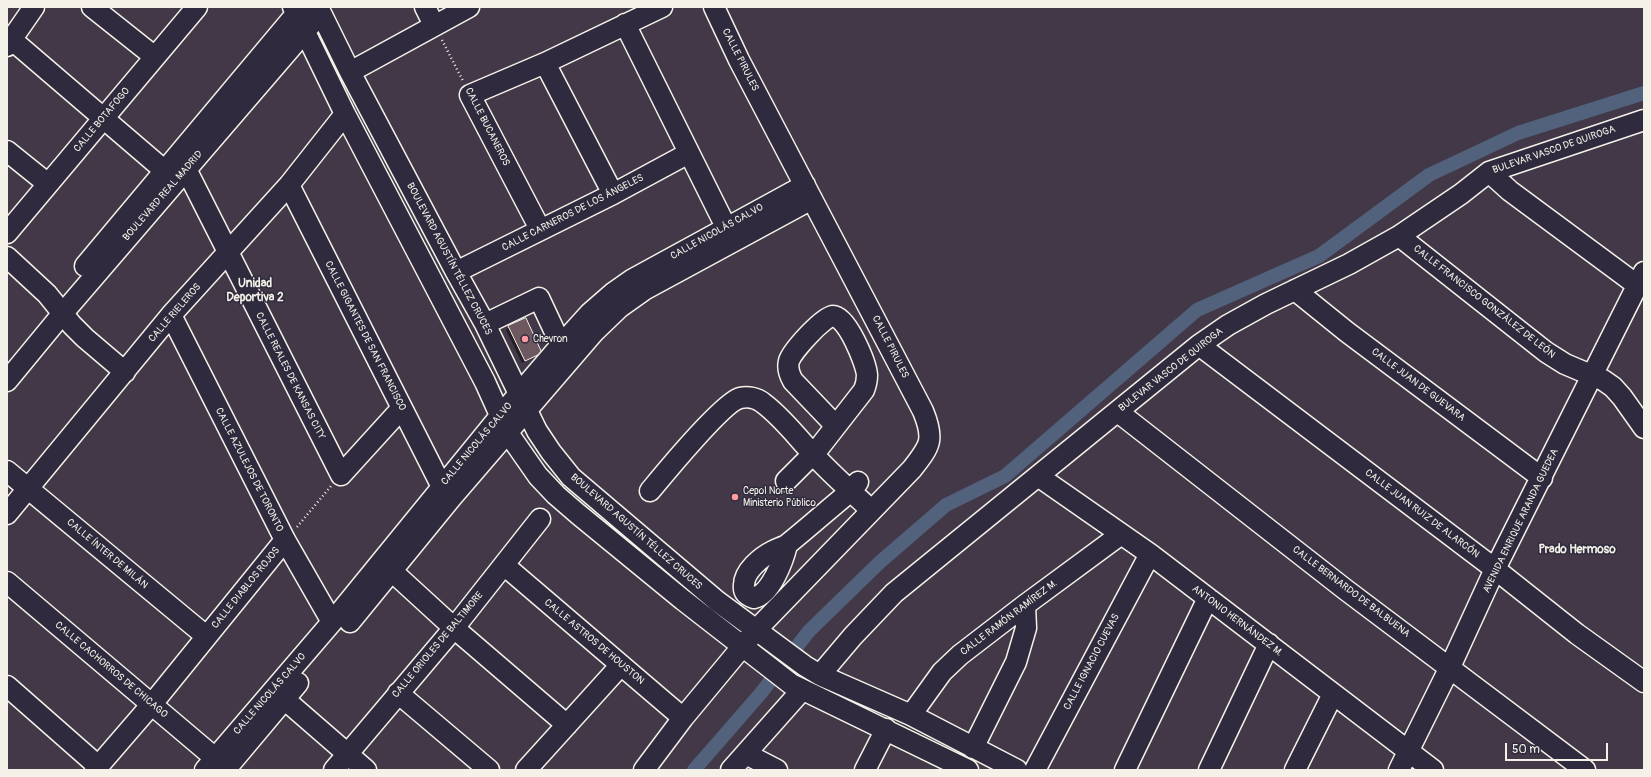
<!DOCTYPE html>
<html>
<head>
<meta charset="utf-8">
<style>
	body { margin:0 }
	#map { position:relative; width:1651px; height:777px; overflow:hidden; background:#423847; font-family:Pangolin,sans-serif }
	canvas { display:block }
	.frame { position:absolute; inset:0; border:8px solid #f4f1e8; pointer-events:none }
	.scale { position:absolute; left:1505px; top:743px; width:103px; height:18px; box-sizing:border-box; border:2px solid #f4f1e8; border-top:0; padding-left:5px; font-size:12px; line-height:14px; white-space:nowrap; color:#f4f1e8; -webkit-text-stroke:3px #2f2a3d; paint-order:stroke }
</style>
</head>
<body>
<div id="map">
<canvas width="1651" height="777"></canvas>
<div class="frame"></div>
<div class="scale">50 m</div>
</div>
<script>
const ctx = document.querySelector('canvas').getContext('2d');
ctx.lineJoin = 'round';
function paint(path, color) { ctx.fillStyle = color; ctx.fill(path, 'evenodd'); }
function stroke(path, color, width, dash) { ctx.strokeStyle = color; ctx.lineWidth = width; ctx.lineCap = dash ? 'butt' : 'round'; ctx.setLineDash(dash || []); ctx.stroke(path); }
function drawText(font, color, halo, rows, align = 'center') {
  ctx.font = font + ' Pangolin,sans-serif'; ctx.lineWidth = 3; ctx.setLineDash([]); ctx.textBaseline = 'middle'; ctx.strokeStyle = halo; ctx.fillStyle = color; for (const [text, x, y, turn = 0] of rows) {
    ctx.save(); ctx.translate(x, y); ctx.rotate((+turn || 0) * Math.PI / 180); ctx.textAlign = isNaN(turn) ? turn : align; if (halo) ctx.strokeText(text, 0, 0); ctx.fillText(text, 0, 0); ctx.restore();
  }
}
paint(new Path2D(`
	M 509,327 L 541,352 L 538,355 L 522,363 L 506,330 Z`), '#0007');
stroke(new Path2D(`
	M 694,770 L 761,693 L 809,631 L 880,562 L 946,505 L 1005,476 L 1197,310 L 1319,256 L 1429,175 L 1518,133 L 1644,93`), '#52617c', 14);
const building = new Path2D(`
	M 526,318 L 542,353 L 525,361 L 508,326 Z`);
paint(building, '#6e585f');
stroke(building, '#f4f1e8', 1);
const minor = new Path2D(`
	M 92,7 L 155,57
	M 293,7 L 345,114 L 485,382 L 508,433 L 538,476 L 556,495 L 578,514 L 683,600 L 791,684 L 968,770
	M 318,7 L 350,72 L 456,272 L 485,324 L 537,431 L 551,452 L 571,477 L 717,601 L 805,666 L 820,675 L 911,715 L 1017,770
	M 425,7 L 434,25
	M 625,24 L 726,227
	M 11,39 L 165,171
	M 7,46 L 34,7
	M 545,63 L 613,194
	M 350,72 L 469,7
	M 7,151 L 48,184
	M 186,169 L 341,475 L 401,409
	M 1489,172 L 1510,191 L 1637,285
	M 289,185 L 442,487
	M 540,229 L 470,95 L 545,63 L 662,7
	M 7,233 L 197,7
	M 1399,236 L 1546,352 L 1565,364 L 1603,380 L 1613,387 L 1622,397 L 1644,428
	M 7,257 L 47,294 L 72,325 L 85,338 L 125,372
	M 85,266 L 302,7
	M 456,272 L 613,194 L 689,153
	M 1295,290 L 1347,332 L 1542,478
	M 171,315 L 285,540 L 332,622
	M 485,324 L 539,298 L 561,345
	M 1199,345 L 1495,569 L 1577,634 L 1644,682
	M 7,381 L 63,313 L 313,22
	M 1118,412 L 1346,590 L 1585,770
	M 7,471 L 206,636
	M 1038,476 L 1150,554 L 1433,770
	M 786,481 L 818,449 L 864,390 C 866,385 867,380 867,375 C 866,363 847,316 833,316 C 824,316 792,351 789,361 C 787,368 789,374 793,381 L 836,426
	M 650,491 C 664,474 723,402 740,398 C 748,396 757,398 763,403 C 782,417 796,436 812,453 C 830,473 851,491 871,510
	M 7,514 L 171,315 L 289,185 L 345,114
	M 787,545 C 783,561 771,594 754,598 C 748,596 743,593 744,585 C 744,571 761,557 773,551 C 778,548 785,547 789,543 C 810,526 830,508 851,491 L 858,482
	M 383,563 L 454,628 L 567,725
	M 504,565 L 683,718
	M 7,582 L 215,758
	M 350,622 L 452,497 L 594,332 L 620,307 L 644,290 L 812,199
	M 820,675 L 853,636 L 894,593 L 1199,345 L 1228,325 L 1266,304 L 1349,264 L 1399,236 L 1461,194 L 1489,172 L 1644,120
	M 7,686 L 98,766
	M 275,691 L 366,770
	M 398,693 L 489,770
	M 911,715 L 942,672 L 960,655 L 1025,605 L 1120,535
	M 973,748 L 1016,662 L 1026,628 L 1025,605
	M 746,754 L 777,770
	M 95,770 L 152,704 L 285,540
	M 205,770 L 332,622 L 500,416 L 561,345 L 590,313 L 613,293 L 633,279 L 805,185
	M 225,770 L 298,683
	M 334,770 L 454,628 L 540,519
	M 526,770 L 621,665
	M 644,770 L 683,718 L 756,630 L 912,469 C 930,446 935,440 923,411 L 739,60 L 714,7
	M 731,770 L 802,690
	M 865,770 L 886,729
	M 1035,770 L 1150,554
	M 1125,770 L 1208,598
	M 1209,770 L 1269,644
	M 1295,770 L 1333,694
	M 1399,770 L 1450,667 L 1495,569 L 1644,272`);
stroke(minor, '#f4f1e8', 23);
stroke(new Path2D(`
	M 442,40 L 463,81
	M 297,527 L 331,486`), '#f4f1e8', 2.5, [1, 3]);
stroke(minor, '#2f2a3d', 20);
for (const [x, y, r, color] of [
	[525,339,4,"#ff9aa2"],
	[735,497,4,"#ff9aa2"]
]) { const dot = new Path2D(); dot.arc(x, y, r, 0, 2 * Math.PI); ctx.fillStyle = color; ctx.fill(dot); stroke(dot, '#2f2a3d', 1.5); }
drawText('10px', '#f4f1e8', '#2f2a3d', [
	["CALLE PIRULES",740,60,63],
	["CALLE BOTAFOGO",102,120,-50],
	["CALLE BUCANEROS",487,127,63],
	["BULEVAR VASCO DE QUIROGA",1554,150,-19],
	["BOULEVARD REAL MADRID",163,196,-49],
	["CALLE CARNEROS DE LOS ÁNGELES",573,213,-27],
	["CALLE NICOLÁS CALVO",717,232,-29],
	["BOULEVARD AGUSTÍN TÉLLEZ CRUCES",449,259,62],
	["CALLE FRANCISCO GONZÁLEZ DE LEÓN",1484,302,38],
	["CALLE RIELEROS",175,313,-49],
	["CALLE GIGANTES DE SAN FRANCISCO",365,336,63],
	["CALLE PIRULES",890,347,63],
	["BULEVAR VASCO DE QUIROGA",1171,370,-38],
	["CALLE REALES DE KANSAS CITY",290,376,63],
	["CALLE JUAN DE GUEVARA",1418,385,37],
	["CALLE NICOLÁS CALVO",477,444,-50],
	["CALLE AZULEJOS DE TORONTO",249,470,63],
	["CALLE JUAN RUIZ DE ALARCÓN",1422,514,37],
	["AVENIDA ENRIQUE ARANDA GUEDEA",1521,521,-64],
	["BOULEVARD AGUSTÍN TÉLLEZ CRUCES",636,532,41],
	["CALLE ÍNTER DE MILÁN",107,554,40],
	["CALLE DIABLOS ROJOS",246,588,-51],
	["CALLE BERNARDO DE BALBUENA",1351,592,37],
	["CALLE RAMÓN RAMÍREZ M.",1009,618,-37],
	["ANTONIO HERNÁNDEZ M.",1237,621,37],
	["CALLE ASTROS DE HOUSTON",594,642,40],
	["CALLE ORIOLES DE BALTIMORE",438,645,-50],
	["CALLE IGNACIO CUEVAS",1092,662,-62],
	["CALLE CACHORROS DE CHICAGO",111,670,40],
	["CALLE NICOLÁS CALVO",270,694,-49]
]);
drawText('10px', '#f4f1e8', '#2f2a3d', [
	["Chevron",533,339],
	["Cepol Norte",743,491],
	["Ministerio Público",743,503]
], 'left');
drawText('bold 12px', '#f4f1e8', '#2f2a3d', [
	["Unidad",255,284],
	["Deportiva 2",255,298],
	["Prado Hermoso",1577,550]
]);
</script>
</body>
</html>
